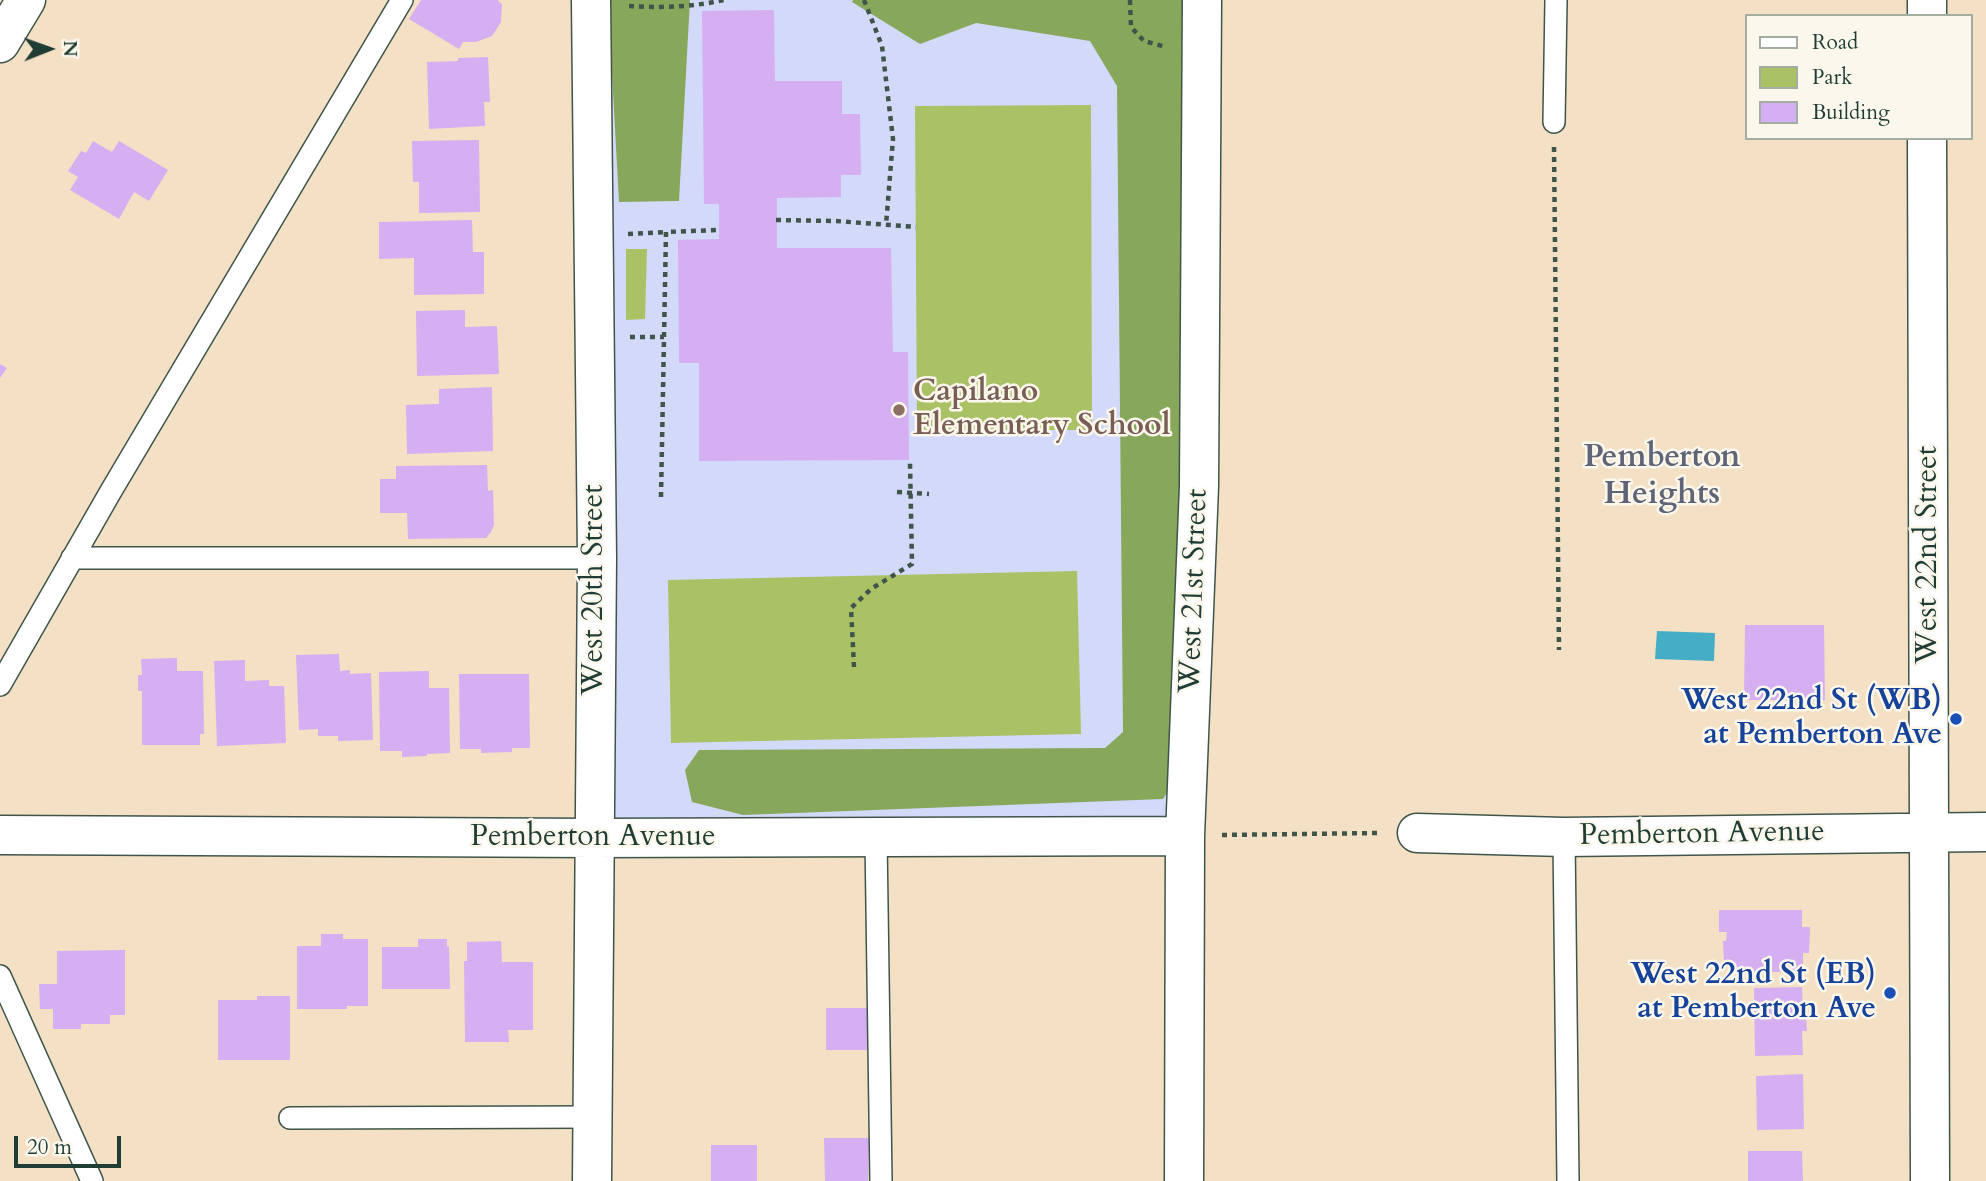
<!DOCTYPE html>
<html>
<head>
<meta charset="utf-8">
<style>
	body { margin:0 }
	#map { position:relative; width:1986px; height:1181px; overflow:hidden; background:#f4e0c4; font-family:Cardo,serif }
	canvas { display:block }
	.legend { position:absolute; left:1745px; top:14px; width:228px; height:126px; box-sizing:border-box; background:#fbf7ec; border:2px solid #a3ada2; margin:0; padding:9px 12px; list-style:none; font-size:21px; color:#1f3d34 }
	.legend li { display:flex; align-items:center; gap:14px; height:35px }
	.legend b { width:35px; border:2px solid #a3ada2 }
	.north { position:absolute; left:14px; top:14px; width:70px; height:70px; -webkit-text-stroke:5px #fbf7ec; paint-order:stroke; rotate:89deg; font-size:19px; font-weight:700; line-height:28px; text-align:center; color:#1f3d34 }
	.north::after { content:''; display:block; margin:auto; width:24px; height:32px; background:#1f3d34; clip-path:polygon(50% 0,100% 100%,50% 72%,0 100%) }
	.scale { position:absolute; left:14px; top:1136px; width:107px; height:32px; box-sizing:border-box; border:4px solid #1f3d34; border-top:0; padding-left:9px; font-size:21px; line-height:24px; white-space:nowrap; color:#1f3d34; -webkit-text-stroke:5px #fbf7ec; paint-order:stroke }
</style>
</head>
<body>
<div id="map">
<canvas width="1986" height="1181"></canvas>
<ul class="legend">
<li><b style="height:9px;background:#fff"></b>Road</li>
<li><b style="height:19px;background:#aac166"></b>Park</li>
<li><b style="height:19px;background:#d5aff2"></b>Building</li>
</ul>
<div class="north">N</div>
<div class="scale">20 m</div>
</div>
<script>
const ctx = document.querySelector('canvas').getContext('2d');
ctx.lineJoin = 'round';
function paint(path, color) { ctx.fillStyle = color; ctx.fill(path, 'evenodd'); }
function stroke(path, color, width, dash) { ctx.strokeStyle = color; ctx.lineWidth = width; ctx.lineCap = dash ? 'butt' : 'round'; ctx.setLineDash(dash || []); ctx.stroke(path); }
function drawText(font, color, halo, rows, align = 'center') {
  ctx.font = font + ' Cardo,serif'; ctx.lineWidth = 5; ctx.setLineDash([]); ctx.textBaseline = 'middle'; ctx.strokeStyle = halo; ctx.fillStyle = color; for (const [text, x, y, turn = 0] of rows) {
    ctx.save(); ctx.translate(x, y); ctx.rotate((+turn || 0) * Math.PI / 180); ctx.textAlign = isNaN(turn) ? turn : align; if (halo) ctx.strokeText(text, 0, 0); ctx.fillText(text, 0, 0); ctx.restore();
  }
}
paint(new Path2D(`
	M 602,0 L 1189,0 L 1192,820 L 612,823 Z`), '#d3d9f9');
paint(new Path2D(`
	M 1091,105 L 1092,430 L 917,430 L 915,106 Z
	M 626,249 L 647,249 L 645,319 L 626,320 Z
	M 1077,571 L 1081,734 L 671,743 L 668,580 Z`), '#aac166');
paint(new Path2D(`
	M 608,0 L 690,0 L 679,201 L 619,202 Z
	M 853,0 L 1182,0 L 1185,765 L 1163,799 L 743,815 L 692,802 L 685,770 L 699,750 L 1105,748 L 1123,732 L 1117,86 L 1090,41 L 976,23 L 920,44 L 852,2 Z`), '#87a75b');
paint(new Path2D(`
	M 1657,631 L 1715,633 L 1714,661 L 1655,659 Z`), '#46adc6');
paint(new Path2D(`
	M 421,0 L 499,0 L 498,1 L 502,4 L 501,22 L 492,36 L 476,42 L 463,42 L 459,49 L 409,19 Z
	M 774,10 L 775,81 L 842,81 L 842,114 L 860,114 L 861,175 L 841,175 L 841,197 L 777,198 L 777,248 L 891,248 L 893,352 L 908,352 L 909,460 L 699,461 L 699,363 L 679,363 L 678,240 L 719,239 L 719,204 L 704,204 L 702,11 Z
	M 488,57 L 490,102 L 484,102 L 485,126 L 429,129 L 427,62 L 458,61 L 458,58 Z
	M 479,140 L 480,212 L 419,213 L 419,182 L 413,182 L 412,141 Z
	M 93,141 L 112,152 L 119,141 L 168,170 L 149,201 L 134,192 L 119,219 L 70,190 L 78,177 L 68,171 L 81,151 L 86,153 Z
	M 472,220 L 473,252 L 484,252 L 484,294 L 414,295 L 414,258 L 379,259 L 379,222 Z
	M 465,310 L 465,327 L 497,326 L 499,374 L 417,376 L 416,311 Z
	M 0,364 L 7,368 L 0,378 Z
	M 492,387 L 493,451 L 407,454 L 406,405 L 439,404 L 439,389 Z
	M 487,465 L 488,491 L 493,490 L 494,525 L 491,532 L 486,538 L 408,539 L 407,513 L 380,513 L 380,479 L 396,479 L 396,466 Z
	M 1745,625 L 1824,625 L 1825,700 L 1744,700 Z
	M 339,654 L 340,671 L 350,670 L 350,674 L 371,673 L 373,740 L 338,741 L 338,736 L 318,736 L 318,729 L 299,730 L 296,655 Z
	M 177,658 L 177,671 L 203,671 L 204,734 L 200,734 L 200,745 L 142,745 L 142,691 L 138,691 L 138,675 L 142,675 L 141,659 Z
	M 245,660 L 245,681 L 269,680 L 269,686 L 284,686 L 286,743 L 217,746 L 214,661 Z
	M 429,671 L 429,688 L 449,688 L 450,753 L 427,754 L 427,756 L 402,757 L 402,751 L 380,751 L 379,672 Z
	M 459,674 L 529,674 L 530,748 L 512,748 L 512,752 L 481,753 L 481,749 L 460,749 Z
	M 1719,910 L 1802,910 L 1802,927 L 1810,927 L 1809,953 L 1803,953 L 1803,972 L 1733,972 L 1733,962 L 1724,963 L 1723,941 L 1726,941 L 1727,932 L 1719,932 Z
	M 321,934 L 343,934 L 343,939 L 368,939 L 368,1006 L 347,1006 L 347,1009 L 297,1009 L 297,946 L 321,946 Z
	M 418,939 L 447,939 L 447,947 L 449,946 L 450,989 L 382,989 L 382,947 L 418,947 Z
	M 501,941 L 502,962 L 533,962 L 533,1030 L 508,1030 L 509,1042 L 465,1042 L 464,961 L 467,961 L 467,942 Z
	M 125,950 L 125,1015 L 110,1015 L 110,1024 L 81,1024 L 81,1029 L 53,1029 L 53,1009 L 40,1009 L 39,984 L 57,984 L 57,951 Z
	M 1802,987 L 1803,1017 L 1806,1017 L 1807,1031 L 1802,1031 L 1803,1055 L 1755,1056 L 1754,988 Z
	M 257,996 L 290,996 L 290,1060 L 218,1060 L 218,1000 L 257,1000 Z
	M 826,1008 L 869,1008 L 869,1050 L 826,1050 Z
	M 1803,1074 L 1804,1129 L 1757,1130 L 1756,1076 Z
	M 824,1138 L 869,1138 L 868,1181 L 825,1181 Z
	M 711,1145 L 757,1145 L 757,1181 L 711,1181 Z
	M 1748,1151 L 1802,1151 L 1803,1181 L 1748,1181 Z`), '#d5aff2');
const service = new Path2D(`
	M 1554,122 L 1556,0
	M 72,558 L 597,558
	M 0,685 L 111,491 L 402,0
	M 1564,837 L 1568,1181
	M 876,838 L 881,1181
	M 0,976 L 92,1181
	M 290,1118 L 592,1117`);
const minor = new Path2D(`
	M 591,0 L 597,558 L 592,1181
	M 1927,0 L 1927,16
	M 0,43 L 26,0
	M 1927,138 L 1930,1181
	M 1417,833 L 1564,837 L 1986,832
	M 0,835 L 593,838 L 1185,836
	M 1184,1181 L 1185,836 L 1199,486 L 1202,0`);
stroke(service, '#3f554a', 24);
stroke(minor, '#3f554a', 41);
stroke(new Path2D(`
	M 864,0 L 882,46 L 893,139 L 886,225
	M 1130,0 L 1131,27 L 1144,41 L 1166,47
	M 629,6 C 660,8 693,7 724,0
	M 1554,147 L 1559,650
	M 776,220 L 836,221 L 916,227
	M 628,234 L 666,232
	M 630,337 L 664,337
	M 897,492 L 929,494
	M 661,497 L 666,232 L 719,230
	M 854,667 L 851,608 L 871,589 L 912,564 L 910,463
	M 1222,835 L 1381,833`), '#3f554a', 4.5, [5, 5]);
stroke(service, '#fff', 21);
stroke(minor, '#fff', 38);
for (const [x, y, r, color] of [
	[899,410,7,"#8d6e63"],
	[1956,719,7,"#1a4fb4"],
	[1890,993,7,"#1a4fb4"]
]) { const dot = new Path2D(); dot.arc(x, y, r, 0, 2 * Math.PI); ctx.fillStyle = color; ctx.fill(dot); stroke(dot, '#fbf7ec', 2.5); }
drawText('bold 30px', '#785e54', '#fbf7ec', [
	["Capilano",913,393],
	["Elementary School",913,427]
], 'left');
drawText('30px', '#1f3d34', '#fbf7ec', [
	["West 22nd Street",1929,555,-90],
	["West 20th Street",595,590,-90],
	["West 21st Street",1195,591,-88],
	["Pemberton Avenue",1702,835,-1],
	["Pemberton Avenue",593,838]
]);
drawText('bold 30px', '#164399', '#fbf7ec', [
	["West 22nd St (WB)",1942,702],
	["at Pemberton Ave",1942,736],
	["West 22nd St (EB)",1876,976],
	["at Pemberton Ave",1876,1010]
], 'right');
drawText('bold 32px', '#5f6576', '#fbf7ec', [
	["Pemberton",1662,459],
	["Heights",1662,496]
]);
</script>
</body>
</html>
